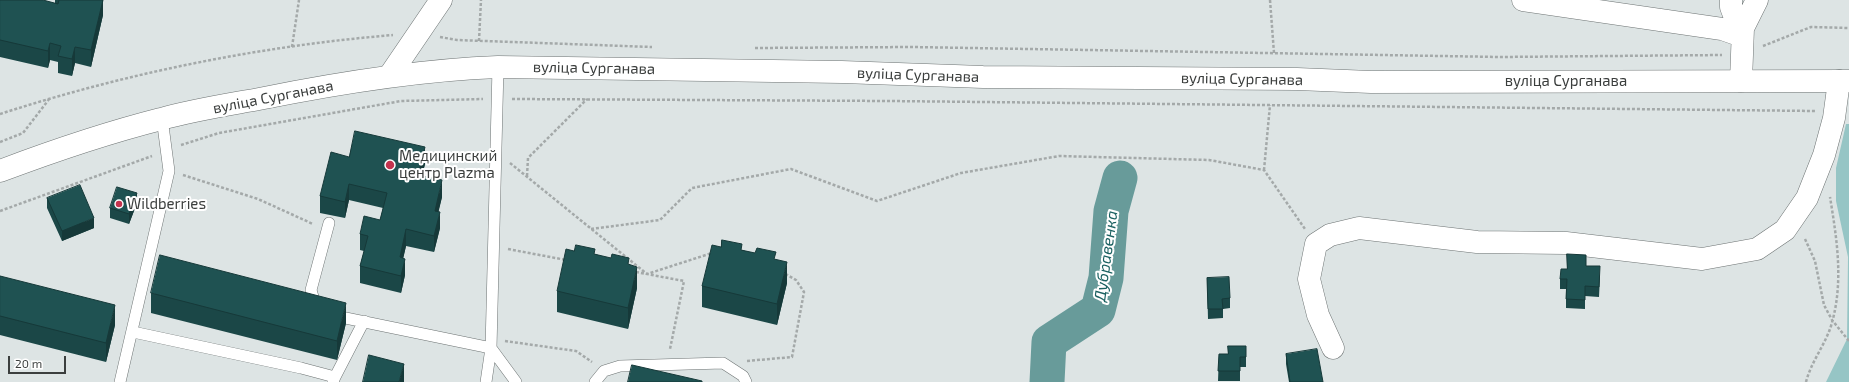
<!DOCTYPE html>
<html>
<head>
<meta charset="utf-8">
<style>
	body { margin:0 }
	#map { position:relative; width:1849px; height:382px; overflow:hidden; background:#dde4e4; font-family:"Exo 2",sans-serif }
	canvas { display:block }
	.scale { position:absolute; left:8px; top:356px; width:58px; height:18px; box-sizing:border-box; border:2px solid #3b3e3d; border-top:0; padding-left:5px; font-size:12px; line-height:14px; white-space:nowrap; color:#3b3e3d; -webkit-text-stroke:3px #fff; paint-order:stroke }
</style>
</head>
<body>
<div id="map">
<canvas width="1849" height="382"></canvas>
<div class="scale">20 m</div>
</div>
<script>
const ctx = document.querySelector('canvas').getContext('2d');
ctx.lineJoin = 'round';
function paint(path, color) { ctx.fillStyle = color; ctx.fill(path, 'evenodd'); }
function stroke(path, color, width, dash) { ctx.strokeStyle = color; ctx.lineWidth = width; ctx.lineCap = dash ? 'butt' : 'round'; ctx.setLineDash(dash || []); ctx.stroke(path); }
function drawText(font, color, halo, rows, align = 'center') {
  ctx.font = font + ' "Exo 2",sans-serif'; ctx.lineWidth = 4; ctx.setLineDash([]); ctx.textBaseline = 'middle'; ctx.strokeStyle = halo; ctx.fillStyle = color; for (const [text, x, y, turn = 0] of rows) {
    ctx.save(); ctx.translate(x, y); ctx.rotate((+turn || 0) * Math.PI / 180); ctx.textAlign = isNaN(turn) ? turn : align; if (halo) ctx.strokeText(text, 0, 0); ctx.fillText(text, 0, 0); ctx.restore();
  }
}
paint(new Path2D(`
	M 1846,124 L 1849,124 L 1849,382 L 1826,382 L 1847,339 L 1848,257 L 1836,201 L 1836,168 Z`), '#96c5c5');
stroke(new Path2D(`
	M 1047,382 L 1049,342 L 1098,310 L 1106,278 L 1111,211 L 1120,178`), '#689b9a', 35);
const service = new Path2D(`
	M 316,307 L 311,290 L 329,223
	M 331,315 L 491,348 L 516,382
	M 133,332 L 301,368 L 335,377 L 333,382
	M 335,377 L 364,321
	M 120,382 L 169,171 L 162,118
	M 486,382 L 491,348 L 498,67
	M 595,382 L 604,371 L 620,366 L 723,363 L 743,376 L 746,382`);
const minor = new Path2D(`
	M 1523,0 L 1722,29 L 1742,36
	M 1731,0 L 1731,7 L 1742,36
	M 390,75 L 441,0
	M 1741,81 L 1743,28 L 1757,0
	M 1333,348 L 1318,315 L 1309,279 L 1316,244 L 1330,235 L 1359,228 L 1477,242 L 1566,243 L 1702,259 L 1757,249 L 1785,230 L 1807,198 L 1824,155 L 1834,118 L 1839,81`);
const secondary = new Path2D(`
	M 0,171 C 53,151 106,133 161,119 C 193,110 226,105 259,99 C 338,83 417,70 498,67 L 842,72 L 983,77 L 1297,79 L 1371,82 L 1849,81`);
stroke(service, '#6d7373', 12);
stroke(minor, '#6d7373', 23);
stroke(secondary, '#6d7373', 23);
stroke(new Path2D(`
	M 1270,0 L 1274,53
	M 440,37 L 457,40 L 652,47
	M 479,41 L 481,0
	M 1763,46 L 1811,27 L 1849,28
	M 292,47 L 299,0
	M 755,48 L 912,47 L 1500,57 L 1722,55
	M 512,99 L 890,101 L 1815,111
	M 0,114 C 127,73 260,46 393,35
	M 0,142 L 23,133 L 50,98
	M 181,145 L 219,133 L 401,101 L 483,99
	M 510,163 L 647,274 L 712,253
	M 1264,170 L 1270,105
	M 183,175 L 258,199 L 313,224
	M 527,176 L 528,158 L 587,99
	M 0,211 L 152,156
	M 591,229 L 660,220 L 692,188 L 791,169 L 877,201 L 961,173 L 1059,156 L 1209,160 L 1264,170 L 1305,229
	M 1805,239 L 1815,261 L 1824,305 L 1832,320 L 1849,341
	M 508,249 L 566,260
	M 636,272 L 684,281 L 670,349
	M 505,341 L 576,351 L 592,362
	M 747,361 L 792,357 L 804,292 L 796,280 L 784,273
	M 1806,382 C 1811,362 1825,345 1831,326 C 1844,283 1837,240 1830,197`), '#a4a9a9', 2.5, [3, 2]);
stroke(service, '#fff', 11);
stroke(minor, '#fff', 22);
stroke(secondary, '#fff', 22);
paint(new Path2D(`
	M 0,0 L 55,3 L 55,0 L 103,0 L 103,15 L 91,67 L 75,63 L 72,76 L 58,73 L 58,62 L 50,60 L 48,68 L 0,57 Z
	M 349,157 L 425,164 L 422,176 L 442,197 L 438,212 L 440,228 L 434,252 L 406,246 L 403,258 L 405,275 L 401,293 L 360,283 L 360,266 L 364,251 L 360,250 L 360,234 L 380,220 L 383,208 L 349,200 L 345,218 L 320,213 L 320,196 Z
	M 47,198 L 94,228 L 62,241 L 47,208 Z
	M 137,203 L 129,224 L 110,218 L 110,208 Z
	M 742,250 L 776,260 L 787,283 L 777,325 L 702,307 L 702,286 Z
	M 595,254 L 629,265 L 637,288 L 628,329 L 557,312 L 557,291 Z
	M 1586,266 L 1600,276 L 1599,297 L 1585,296 L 1585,309 L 1566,308 L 1566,289 L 1560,289 L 1560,279 L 1567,269 Z
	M 0,276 L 115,325 L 106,362 L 0,335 Z
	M 1207,278 L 1230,298 L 1230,308 L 1223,309 L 1223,318 L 1208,319 Z
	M 151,293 L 346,323 L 337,360 L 151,313 Z
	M 1246,346 L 1246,367 L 1240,367 L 1240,381 L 1218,381 L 1219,354 L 1228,354 Z
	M 1286,354 L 1323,382 L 1289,382 L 1286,364 Z`), '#1b4747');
paint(new Path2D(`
	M 103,0 L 103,15 L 91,67 L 91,50 Z
	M 50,43 L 50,60 L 48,68 L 48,51 Z
	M 75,47 L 75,63 L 72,76 L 72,59 Z
	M 425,147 L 425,164 L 418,191 L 418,175 Z
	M 442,180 L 442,197 L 435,227 L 435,211 Z
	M 349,184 L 349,200 L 345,218 L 345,202 Z
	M 137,193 L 137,203 L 129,224 L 129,214 Z
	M 440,212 L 440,228 L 434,252 L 434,236 Z
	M 94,218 L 94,228 L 62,241 L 62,231 Z
	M 406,229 L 406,246 L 400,273 L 400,257 Z
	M 405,259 L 405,275 L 401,293 L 401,276 Z
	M 787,262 L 787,283 L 777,325 L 777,304 Z
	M 637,267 L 637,288 L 628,329 L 628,308 Z
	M 346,303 L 346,323 L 337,360 L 337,341 Z
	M 115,305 L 115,325 L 106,362 L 106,343 Z
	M 404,364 L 404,382 L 399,382 Z`), '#163939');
const building = new Path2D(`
	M 0,0 L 43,0 L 58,4 L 59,0 L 103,0 L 91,50 L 75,47 L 72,59 L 58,56 L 61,46 L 50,43 L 48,51 L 0,40 Z
	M 355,131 L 425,147 L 418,175 L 442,180 L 435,211 L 440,212 L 434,236 L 406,229 L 400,257 L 405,259 L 401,276 L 360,266 L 368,236 L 360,234 L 364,216 L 380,220 L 387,193 L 349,184 L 345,202 L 320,196 L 331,152 L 349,157 Z
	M 80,185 L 94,218 L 62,231 L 47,198 Z
	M 117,187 L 137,193 L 129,214 L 110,208 Z
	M 722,240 L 742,244 L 741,250 L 755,253 L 757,248 L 776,252 L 774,259 L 787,262 L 777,304 L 702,286 L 712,245 L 721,247 Z
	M 576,245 L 595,249 L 594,254 L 611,258 L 612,254 L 629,258 L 628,264 L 637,267 L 628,308 L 557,291 L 566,249 L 574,251 Z
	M 1567,254 L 1586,255 L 1586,266 L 1600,266 L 1599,287 L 1585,286 L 1585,300 L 1566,299 L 1567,279 L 1560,279 L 1561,269 L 1567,269 Z
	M 160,255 L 346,303 L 337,341 L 151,293 Z
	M 0,276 L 115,305 L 106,343 L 0,316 Z
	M 1229,277 L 1230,298 L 1222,299 L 1223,309 L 1208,309 L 1207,278 Z
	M 1228,346 L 1246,346 L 1246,357 L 1240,357 L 1240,371 L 1218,371 L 1219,354 L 1228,354 Z
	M 1317,349 L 1323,382 L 1290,382 L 1286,354 Z
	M 369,355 L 404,364 L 399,382 L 363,382 Z
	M 632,365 L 702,381 L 702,382 L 628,382 Z`);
paint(building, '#1f5252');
stroke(building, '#163939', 1);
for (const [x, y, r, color] of [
	[390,165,5,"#c4334e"],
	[119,204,4,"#c4334e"]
]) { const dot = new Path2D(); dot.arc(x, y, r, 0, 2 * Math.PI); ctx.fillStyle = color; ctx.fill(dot); stroke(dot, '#fff', 1.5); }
drawText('15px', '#3b3e3d', '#fff', [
	["вуліца Сурганава",594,68,1],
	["вуліца Сурганава",918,75,2],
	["вуліца Сурганава",1242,79,1],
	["вуліца Сурганава",1566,81],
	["вуліца Сурганава",273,97,-11]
]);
drawText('15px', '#3b3e3d', '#fff', [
	["Медицинский",399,156],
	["центр Plazma",399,173],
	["Wildberries",127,204]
], 'left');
drawText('italic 16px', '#1b6161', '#fff', [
	["Дубравенка",1106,256,-82]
]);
</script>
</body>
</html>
